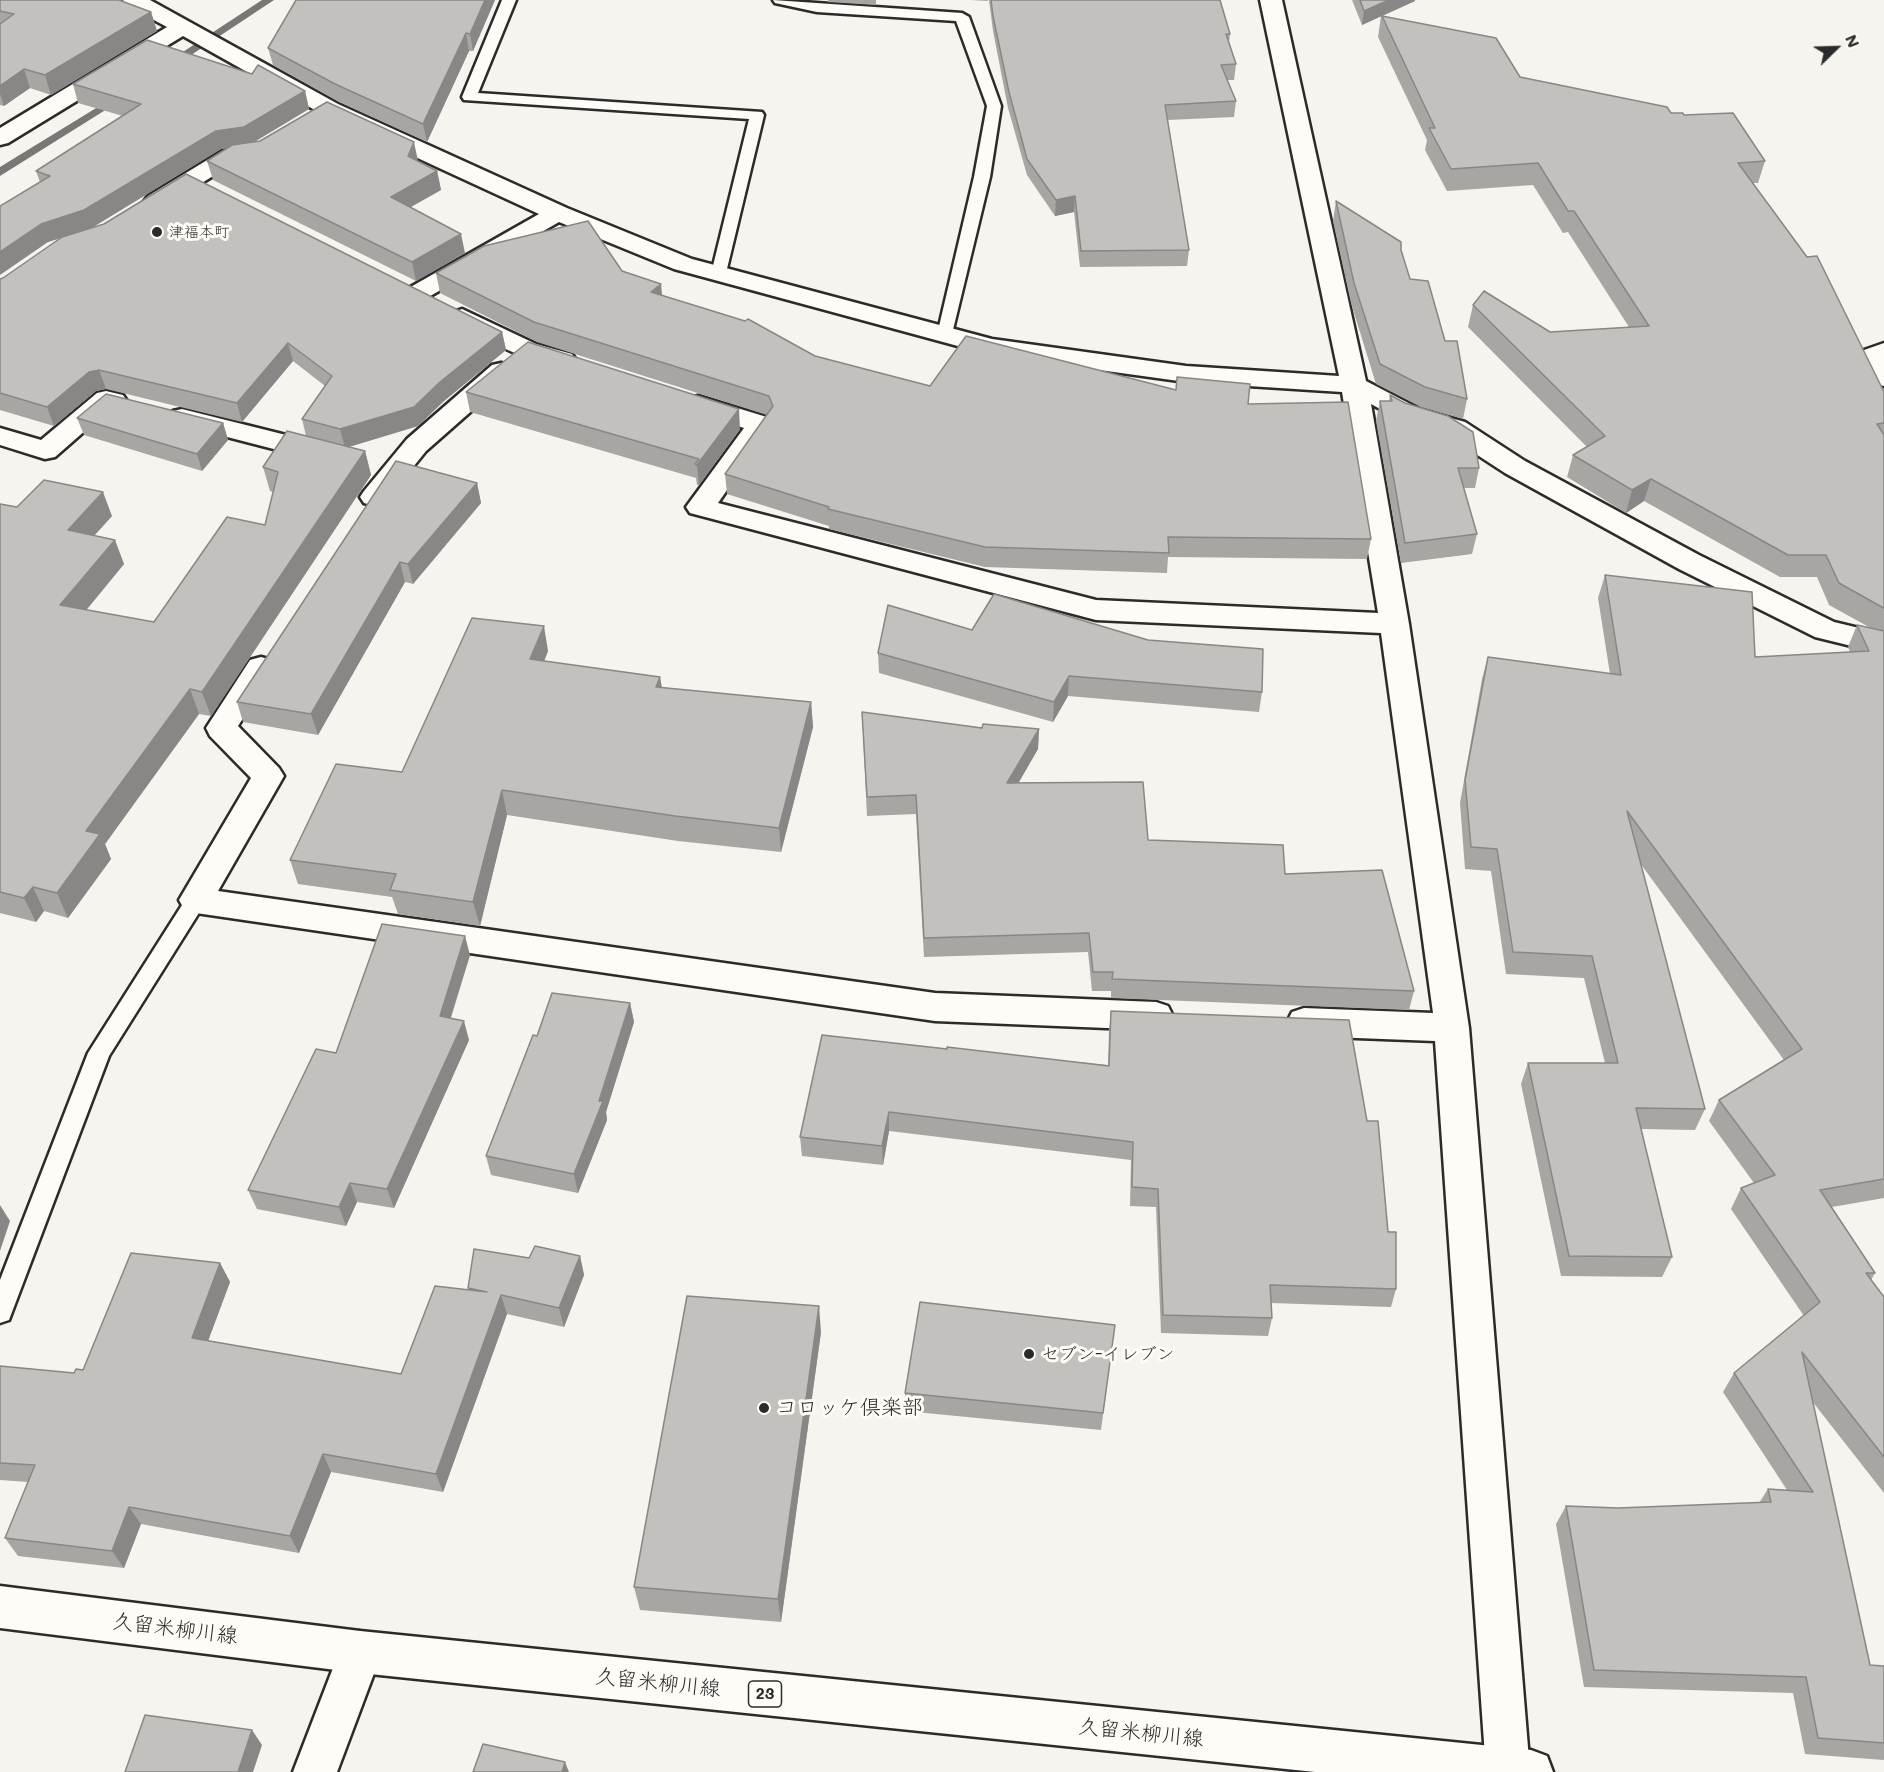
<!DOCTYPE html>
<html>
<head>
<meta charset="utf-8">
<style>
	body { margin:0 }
	#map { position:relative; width:1884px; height:1772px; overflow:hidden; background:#f5f4ef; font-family:Mali,sans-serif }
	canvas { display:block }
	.north { position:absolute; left:1806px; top:18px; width:60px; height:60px; -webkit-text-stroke:4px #fdfcf7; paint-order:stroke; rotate:67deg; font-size:16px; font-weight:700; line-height:24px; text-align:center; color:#2b2b2b }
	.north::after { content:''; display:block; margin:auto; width:21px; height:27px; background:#2b2b2b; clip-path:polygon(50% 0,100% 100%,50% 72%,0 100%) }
</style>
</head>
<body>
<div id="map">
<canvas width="1884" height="1772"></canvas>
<div class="north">N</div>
</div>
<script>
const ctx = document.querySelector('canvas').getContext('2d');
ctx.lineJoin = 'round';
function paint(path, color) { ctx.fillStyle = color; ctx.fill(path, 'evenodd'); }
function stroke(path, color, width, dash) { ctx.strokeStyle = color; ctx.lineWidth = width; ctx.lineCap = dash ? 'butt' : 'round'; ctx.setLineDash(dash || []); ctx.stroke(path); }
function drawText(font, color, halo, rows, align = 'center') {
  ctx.font = font + ' Mali,"Klee One",sans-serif'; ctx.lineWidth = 6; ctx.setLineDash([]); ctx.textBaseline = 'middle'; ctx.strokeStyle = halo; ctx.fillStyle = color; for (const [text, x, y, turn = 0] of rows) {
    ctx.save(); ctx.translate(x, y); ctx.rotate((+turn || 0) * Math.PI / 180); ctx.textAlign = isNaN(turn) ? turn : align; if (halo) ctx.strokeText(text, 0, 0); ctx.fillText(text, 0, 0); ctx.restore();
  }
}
paint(new Path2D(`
	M 262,0 L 274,0 L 173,67 L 165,67 L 163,65 Z
	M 119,94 L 123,95 L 123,99 L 0,176 L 0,167 Z`), '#797877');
const service = new Path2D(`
	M 502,0 L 516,0 L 478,93 L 762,112 L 764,115 L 725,277 L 719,279 L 711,274 L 749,119 L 464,100 L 462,97 Z
	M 773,0 L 962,13 L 969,17 L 1001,106 L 990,177 L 951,338 L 945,340 L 937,335 L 974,177 L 987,106 L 956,21 L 817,12 L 775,3 Z
	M 196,892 L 203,894 L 207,900 L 109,1056 L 12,1312 L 9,1320 L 0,1323 L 0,1280 L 88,1053 L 189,894 Z`);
const minor = new Path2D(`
	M 123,0 L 150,0 L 338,104 L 567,208 L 692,259 L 992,339 L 1186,366 L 1339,376 L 1260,0 L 1282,0 L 1366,381 L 1420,409 L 1465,422 L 1525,461 L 1699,555 L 1834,622 L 1884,634 L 1884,654 L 1815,637 L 1679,569 L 1505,473 L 1445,434 L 1402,421 L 1371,404 L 1409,624 L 1469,1028 L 1530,1772 L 1486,1771 L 1435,1041 L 1304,1036 L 1292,1032 L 1287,1022 L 1292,1012 L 1304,1008 L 1433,1013 L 1381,633 L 1096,620 L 690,513 L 686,507 L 744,428 L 689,410 L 685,404 L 689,398 L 698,396 L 770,418 L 773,424 L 718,503 L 1096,600 L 1378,613 L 1342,392 L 1186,382 L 991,355 L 674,269 L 559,222 L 425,299 L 416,302 L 407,299 L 403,294 L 407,289 L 539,214 L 322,114 L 183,36 L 8,143 L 0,145 L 0,128 L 167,27 L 126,5 Z
	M 250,147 L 258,149 L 262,154 L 258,159 L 236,162 L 164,206 L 156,208 L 148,206 L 144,201 L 148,196 L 222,151 Z
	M 462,309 L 536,344 L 572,354 L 576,360 L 572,366 C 543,373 481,336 453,322 L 449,317 L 453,312 Z
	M 1884,343 L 1884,386 L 1875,384 L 1860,356 L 1864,350 Z
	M 501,363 L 510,365 L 514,371 L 510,377 L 426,451 L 384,503 L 374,506 L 364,503 L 360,497 L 364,491 L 407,439 L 492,365 Z
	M 106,391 L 123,395 L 127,401 L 123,407 L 111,408 L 55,457 L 45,459 L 0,445 L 0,428 L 41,440 L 97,393 Z
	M 182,409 L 334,447 L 338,453 L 334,459 L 324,462 L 173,423 L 169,417 L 173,411 Z
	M 261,657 L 272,660 L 276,667 L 238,726 L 279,768 L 284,776 L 218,891 L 935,993 L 1156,1002 L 1168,1006 L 1173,1016 L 1168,1026 L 1156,1030 L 935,1021 L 196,913 L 184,909 L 179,900 L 251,778 L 210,736 L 206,728 L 250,660 Z
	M 360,1631 L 375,1637 L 382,1652 L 337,1772 L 293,1772 L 345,1637 Z`);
const primary = new Path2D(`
	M 0,1586 L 360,1631 L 1531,1750 L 1547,1756 L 1553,1772 L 1315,1772 L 360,1673 L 0,1628 Z`);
stroke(service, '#2b2b2b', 5);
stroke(minor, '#2b2b2b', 5);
stroke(primary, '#2b2b2b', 5);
paint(service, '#fdfcf7');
paint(minor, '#fdfcf7');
paint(primary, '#fdfcf7');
paint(new Path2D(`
	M 0,0 L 151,12 L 157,31 L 51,95 L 30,88 L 4,106 L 0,105 Z
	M 495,0 L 473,51 L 469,51 L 427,142 L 339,102 L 273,65 L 268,48 Z
	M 828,0 L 876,0 L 876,5 L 828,2 Z
	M 970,0 L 988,0 L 988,1 Z
	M 989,0 L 1220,0 L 1230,34 L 1229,43 L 1236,64 L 1234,80 L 1227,80 L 1236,101 L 1234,117 L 1168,120 L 1189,250 L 1187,266 L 1080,267 L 1074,212 L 1055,216 L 1027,175 L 1008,108 L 993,31 Z
	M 1352,0 L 1415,0 L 1415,1 L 1382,16 L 1520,77 L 1671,113 L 1684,115 L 1765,161 L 1758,183 L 1753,183 L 1884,392 L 1884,1198 L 1832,1207 L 1875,1273 L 1871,1280 L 1884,1297 L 1884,1493 L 1812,1401 L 1870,1665 L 1884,1666 L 1884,1760 L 1805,1754 L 1793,1693 L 1584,1687 L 1556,1524 L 1566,1506 L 1618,1508 L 1759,1503 L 1768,1489 L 1787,1490 L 1723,1392 L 1734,1373 L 1804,1316 L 1731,1209 L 1741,1188 L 1754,1183 L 1709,1121 L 1719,1100 L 1784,1060 L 1640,863 L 1705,1109 L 1695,1130 L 1641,1129 L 1672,1257 L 1662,1277 L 1561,1276 L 1521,1084 L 1528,1063 L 1605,1063 L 1584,978 L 1506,974 L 1491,871 L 1465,869 L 1460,803 L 1482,679 L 1488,657 L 1610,674 L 1598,598 L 1605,575 L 1755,657 L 1850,652 L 1848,647 L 1857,625 L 1869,627 L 1829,605 L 1817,577 L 1780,577 L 1644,501 L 1626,513 L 1567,477 L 1573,455 L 1587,447 L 1468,327 L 1473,305 L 1550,332 L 1629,327 L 1568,232 L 1563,233 L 1533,185 L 1447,191 L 1425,150 L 1427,140 L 1378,37 L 1381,16 L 1362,25 Z
	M 252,74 L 305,91 L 309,109 L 254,142 L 418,161 L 437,171 L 441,190 L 410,207 L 465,253 L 416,281 L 213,180 L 207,161 L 227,148 L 221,149 L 91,228 L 502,332 L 506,350 L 444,401 L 418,426 L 349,447 L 365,451 L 371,475 L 211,716 L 199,714 L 105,844 L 111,859 L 68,918 L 44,911 L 36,922 L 0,913 L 0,504 L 17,507 L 112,516 L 95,535 L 124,564 L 86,610 L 154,622 L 265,525 L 273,492 L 270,491 L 263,467 L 306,436 L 302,419 L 325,386 L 293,361 L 242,422 L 106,389 L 96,391 L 54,426 L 0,410 L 0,279 L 3,278 L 60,238 L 48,242 L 40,182 L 36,171 L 123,116 L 78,103 L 73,84 Z
	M 1336,201 L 1410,279 L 1445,341 L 1467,399 L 1463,419 L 1421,407 L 1376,384 L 1351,303 L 1333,221 Z
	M 622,271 L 662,296 L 815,356 L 930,386 L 1176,390 L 1248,404 L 1371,539 L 1367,559 L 1168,557 L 1167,573 L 985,567 L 829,529 L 829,526 L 727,494 L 725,474 L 767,415 L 537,342 L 440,293 L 436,273 Z
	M 466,392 L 740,429 L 699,485 L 697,485 L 696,478 L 470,412 Z
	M 1390,395 L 1479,468 L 1475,488 L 1464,488 L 1477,534 L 1472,554 L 1401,563 L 1376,421 L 1380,401 L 1389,401 Z
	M 77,418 L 223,423 L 228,440 L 202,471 L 84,435 Z
	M 477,483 L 481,503 L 413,584 L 405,582 L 318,735 L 243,722 L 237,702 Z
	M 972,630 L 1262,692 L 1259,712 L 1068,696 L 1053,722 L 879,673 L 878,653 Z
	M 548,651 L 544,661 L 660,677 L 662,688 L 811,702 L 813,727 L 781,852 L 678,841 L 507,815 L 480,926 L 398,914 L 392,897 L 298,884 L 290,860 L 402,772 Z
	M 862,712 L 982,728 L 1039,729 L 1038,749 L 1018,783 L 1148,840 L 1285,874 L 1414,991 L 1409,1010 L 1111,998 L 1111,991 L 1092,991 L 1088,952 L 924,957 L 916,814 L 867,816 Z
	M 470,955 L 451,1018 L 469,1040 L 394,1208 L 357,1202 L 346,1226 L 257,1209 L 248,1190 L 336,1053 Z
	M 630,1003 L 634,1022 L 606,1112 L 607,1120 L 578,1193 L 491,1175 L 486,1156 Z
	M 1111,1011 L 1367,1121 L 1388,1232 L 1396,1289 L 1391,1307 L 1271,1303 L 1272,1318 L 1268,1336 L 1161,1333 L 1156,1207 L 1130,1206 L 1131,1160 L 889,1131 L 883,1165 L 802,1156 L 800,1137 L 947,1049 L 1108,1065 L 1109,1030 Z
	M 580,1256 L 584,1275 L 564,1327 L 507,1314 L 443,1492 L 331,1472 L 299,1553 L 141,1524 L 124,1568 L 18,1556 L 5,1538 L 28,1482 L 0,1480 L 0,1366 L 74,1373 L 83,1370 L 220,1263 L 230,1282 L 208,1341 L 401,1374 L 468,1290 L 468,1288 L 529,1258 Z
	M 1115,1325 L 1101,1430 L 905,1411 L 905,1393 Z
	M 821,1332 L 781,1622 L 640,1610 L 634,1587 Z`), '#a7a6a3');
paint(new Path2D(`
	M 485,0 L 495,0 L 473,51 L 470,34 Z
	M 1389,0 L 1415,0 L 1415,1 L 1362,25 L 1364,11 Z
	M 151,12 L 157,31 L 51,95 L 45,75 Z
	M 466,33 L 469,51 L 427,142 L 423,124 Z
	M 24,69 L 30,88 L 4,106 L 0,94 L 0,86 Z
	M 305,91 L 309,109 L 249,145 L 221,149 L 90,229 L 48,242 L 0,275 L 0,252 L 41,224 L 216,131 Z
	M 414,142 L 418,161 L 408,156 Z
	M 437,171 L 441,190 L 395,216 L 391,197 Z
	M 1075,196 L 1074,212 L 1055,216 L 1056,200 Z
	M 461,234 L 465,253 L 416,281 L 412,262 Z
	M 661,284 L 663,304 L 651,292 Z
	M 502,332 L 506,350 L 444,401 L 418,426 L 345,448 L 340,429 L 440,382 Z
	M 288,343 L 293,361 L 242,422 L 237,403 Z
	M 99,370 L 106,389 L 96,391 L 54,426 L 47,407 L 89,372 Z
	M 739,409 L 740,429 L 699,485 L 697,465 Z
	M 223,423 L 228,440 L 202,471 L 197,454 Z
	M 365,451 L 371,475 L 211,716 L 202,692 Z
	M 1651,479 L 1644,501 L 1626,513 L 1632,490 Z
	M 477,483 L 481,503 L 413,584 L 408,564 Z
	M 103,492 L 112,516 L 77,554 L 68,530 Z
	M 115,540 L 124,564 L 70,630 L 60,605 Z
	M 400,562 L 405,582 L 318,735 L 311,714 Z
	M 544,626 L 548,651 L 535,684 L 530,659 Z
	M 1069,676 L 1068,696 L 1053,722 L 1054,702 Z
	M 660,677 L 664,702 L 656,687 Z
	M 190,689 L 199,714 L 105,844 L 111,859 L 68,918 L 57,893 L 86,831 Z
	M 811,702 L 813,727 L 781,852 L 779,828 Z
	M 1039,729 L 1038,749 L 1007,803 L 1007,783 Z
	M 502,790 L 507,815 L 480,926 L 473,902 Z
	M 33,887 L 44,911 L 36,922 L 24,898 Z
	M 465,936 L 470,955 L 445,1035 L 440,1016 Z
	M 630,1003 L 634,1022 L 606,1112 L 607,1120 L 578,1193 L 574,1174 L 599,1101 Z
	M 464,1021 L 469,1040 L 394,1208 L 387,1189 Z
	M 889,1112 L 889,1131 L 883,1165 L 882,1146 Z
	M 350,1183 L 357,1202 L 346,1226 L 339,1207 Z
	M 0,1205 L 10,1221 L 0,1251 Z
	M 580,1256 L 584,1275 L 564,1327 L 559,1308 Z
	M 220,1263 L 230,1282 L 202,1357 L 192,1338 Z
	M 501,1295 L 507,1314 L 443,1492 L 436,1474 Z
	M 819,1306 L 821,1332 L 781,1622 L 778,1599 Z
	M 323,1454 L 331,1472 L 299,1553 L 290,1536 Z
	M 129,1507 L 141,1524 L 124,1568 L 112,1551 Z
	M 252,1730 L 262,1745 L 253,1772 L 238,1772 Z
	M 565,1762 L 569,1772 L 562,1772 Z`), '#888785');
const building = new Path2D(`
	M 0,0 L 119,0 L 151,12 L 45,75 L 24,69 L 0,86 L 0,24 L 14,14 L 0,11 Z
	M 296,0 L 485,0 L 470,34 L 466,33 L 423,124 L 335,84 L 268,48 Z
	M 991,0 L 1220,0 L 1230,34 L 1226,34 L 1236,64 L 1221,65 L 1236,101 L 1165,105 L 1189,250 L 1081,251 L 1075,196 L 1056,200 L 1027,159 L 1009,92 L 993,16 Z
	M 1360,0 L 1389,0 L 1364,11 Z
	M 1382,16 L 1496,38 L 1520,77 L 1667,107 L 1671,113 L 1683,113 L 1684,115 L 1733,113 L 1765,161 L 1738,163 L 1807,257 L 1817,256 L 1884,392 L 1884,423 L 1877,424 L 1884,435 L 1884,608 L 1878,605 L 1880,606 L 1839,583 L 1826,555 L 1788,555 L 1651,479 L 1632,490 L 1573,455 L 1605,436 L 1473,305 L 1484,291 L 1550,332 L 1649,326 L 1574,211 L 1568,211 L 1538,163 L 1451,169 L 1429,128 L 1435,128 Z
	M 147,40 L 252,74 L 258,65 L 305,91 L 244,127 L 216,131 L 84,210 L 41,224 L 0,252 L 0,206 L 50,176 L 36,171 L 141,104 L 73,84 Z
	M 327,102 L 414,142 L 408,156 L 437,171 L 391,197 L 461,234 L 412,262 L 207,161 L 232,145 L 260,141 Z
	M 186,174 L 502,332 L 440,382 L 414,407 L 340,429 L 302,419 L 332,376 L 288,343 L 237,403 L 99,370 L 89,372 L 47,407 L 0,393 L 0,279 L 3,278 L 62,237 L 104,224 Z
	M 1336,201 L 1401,242 L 1401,250 L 1410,279 L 1428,281 L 1445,341 L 1457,341 L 1467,399 L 1425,387 L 1380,364 L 1354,283 Z
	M 588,221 L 622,271 L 661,284 L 651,292 L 745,321 L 748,319 L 815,356 L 930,386 L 966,336 L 1176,390 L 1177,377 L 1250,384 L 1248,404 L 1348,402 L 1371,539 L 1168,537 L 1169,553 L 985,547 L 828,509 L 829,507 L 725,474 L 773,406 L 769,396 L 534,322 L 436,273 L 484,246 Z
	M 528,342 L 739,409 L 697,465 L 695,464 L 699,459 L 466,392 Z
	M 106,394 L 223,423 L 197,454 L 77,418 Z
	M 1390,395 L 1405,403 L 1448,416 L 1473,432 L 1479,468 L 1458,468 L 1477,534 L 1405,543 L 1380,401 L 1392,401 Z
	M 287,431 L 365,451 L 202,692 L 190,689 L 86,831 L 100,834 L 57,893 L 33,887 L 24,898 L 0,892 L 0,504 L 17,507 L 44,480 L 103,492 L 68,530 L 115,540 L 60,605 L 154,622 L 227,517 L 265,525 L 278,472 L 263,467 Z
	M 396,461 L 477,483 L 408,564 L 400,562 L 311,714 L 237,702 Z
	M 1605,575 L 1752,592 L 1755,657 L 1869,651 L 1857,625 L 1884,631 L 1884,1179 L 1820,1190 L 1875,1273 L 1866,1273 L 1884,1297 L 1884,1457 L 1802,1352 L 1870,1665 L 1884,1666 L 1884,1743 L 1818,1738 L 1806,1677 L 1594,1670 L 1566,1506 L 1618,1508 L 1771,1502 L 1768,1489 L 1813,1492 L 1734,1373 L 1820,1302 L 1741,1188 L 1775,1175 L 1719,1100 L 1802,1049 L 1627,811 L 1705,1109 L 1636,1108 L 1672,1257 L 1569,1256 L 1528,1063 L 1618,1063 L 1592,956 L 1513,952 L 1497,849 L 1471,847 L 1465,780 L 1488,657 L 1621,675 Z
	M 994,594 L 1148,640 L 1263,649 L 1262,692 L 1069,676 L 1054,702 L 878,653 L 888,605 L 972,630 Z
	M 472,618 L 544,626 L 530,659 L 660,677 L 656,687 L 811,702 L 779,828 L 675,816 L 502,790 L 473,902 L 390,890 L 396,874 L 290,860 L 336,764 L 402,772 Z
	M 862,712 L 982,728 L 983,724 L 1039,729 L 1007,783 L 1143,782 L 1148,840 L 1283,845 L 1285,874 L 1382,870 L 1414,991 L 1112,979 L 1113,972 L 1093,972 L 1089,933 L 924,938 L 916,795 L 867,797 Z
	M 382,924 L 465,936 L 440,1016 L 464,1021 L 387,1189 L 350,1183 L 339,1207 L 248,1190 L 316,1049 L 336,1053 Z
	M 552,993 L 630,1003 L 599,1101 L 603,1101 L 574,1174 L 486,1156 L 533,1035 L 537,1036 Z
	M 1111,1011 L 1349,1020 L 1367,1121 L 1378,1121 L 1388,1232 L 1396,1232 L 1396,1289 L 1270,1285 L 1272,1318 L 1163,1315 L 1158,1189 L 1132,1187 L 1133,1142 L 889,1112 L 882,1146 L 800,1137 L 822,1035 L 947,1049 L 947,1047 L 1109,1066 Z
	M 535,1246 L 580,1256 L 559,1308 L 501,1295 L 436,1474 L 323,1454 L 290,1536 L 129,1507 L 112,1551 L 5,1538 L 35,1465 L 0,1463 L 0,1366 L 74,1373 L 76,1369 L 83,1370 L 131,1253 L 220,1263 L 192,1338 L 401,1374 L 435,1286 L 487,1292 L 468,1288 L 474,1249 L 529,1258 Z
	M 687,1296 L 819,1306 L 778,1599 L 634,1587 Z
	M 920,1302 L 1115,1325 L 1103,1413 L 905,1393 Z
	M 145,1715 L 252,1730 L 238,1772 L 125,1772 Z
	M 483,1744 L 565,1762 L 562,1772 L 473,1772 Z`);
paint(building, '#c2c1be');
stroke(building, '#888785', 1.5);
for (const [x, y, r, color] of [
	[157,232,6,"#2b2b2b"],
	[1029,1354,6,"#2b2b2b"],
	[764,1408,6,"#2b2b2b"]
]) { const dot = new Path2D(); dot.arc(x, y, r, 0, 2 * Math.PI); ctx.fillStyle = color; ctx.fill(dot); stroke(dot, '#fdfcf7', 2); }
drawText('15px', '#2b2b2b', '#fdfcf7', [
	["津福本町",169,232]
], 'left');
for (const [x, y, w] of [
	[765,1694,33]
]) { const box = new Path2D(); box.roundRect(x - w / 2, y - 13, w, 26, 4.5); ctx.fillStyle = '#fdfcf7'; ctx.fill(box); stroke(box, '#2b2b2b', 1.5); }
drawText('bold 16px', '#2b2b2b', null, [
	["23",765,1694]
]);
drawText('18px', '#2b2b2b', '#fdfcf7', [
	["セブン-イレブン",1041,1354]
], 'left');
drawText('21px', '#2b2b2b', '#fdfcf7', [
	["コロッケ倶楽部",776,1408]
], 'left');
drawText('21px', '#2b2b2b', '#fdfcf7', [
	["久留米柳川線",175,1629,7],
	["久留米柳川線",658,1683,6],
	["久留米柳川線",1141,1733,6]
]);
</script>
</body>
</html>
